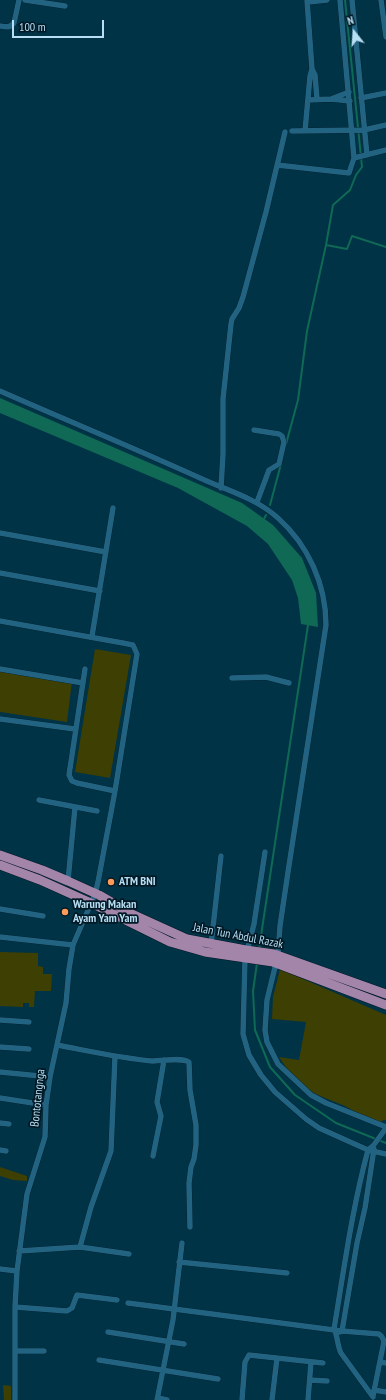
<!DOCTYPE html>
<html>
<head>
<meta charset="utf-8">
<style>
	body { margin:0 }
	#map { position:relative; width:386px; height:1400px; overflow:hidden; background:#013347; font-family:"PT Sans Narrow",sans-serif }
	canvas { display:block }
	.north { position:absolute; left:334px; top:12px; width:40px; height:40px; -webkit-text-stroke:3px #001925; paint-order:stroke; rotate:343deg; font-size:11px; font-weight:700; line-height:16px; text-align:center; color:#b7def3 }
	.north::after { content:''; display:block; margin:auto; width:14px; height:18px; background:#b7def3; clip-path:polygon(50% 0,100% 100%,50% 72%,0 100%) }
	.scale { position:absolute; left:12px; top:20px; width:92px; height:18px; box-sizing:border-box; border:2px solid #b7def3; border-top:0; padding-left:5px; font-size:12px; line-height:14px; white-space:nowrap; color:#b7def3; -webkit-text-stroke:3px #001925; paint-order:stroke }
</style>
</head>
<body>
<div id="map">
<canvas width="386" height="1400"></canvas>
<div class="north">N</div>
<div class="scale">100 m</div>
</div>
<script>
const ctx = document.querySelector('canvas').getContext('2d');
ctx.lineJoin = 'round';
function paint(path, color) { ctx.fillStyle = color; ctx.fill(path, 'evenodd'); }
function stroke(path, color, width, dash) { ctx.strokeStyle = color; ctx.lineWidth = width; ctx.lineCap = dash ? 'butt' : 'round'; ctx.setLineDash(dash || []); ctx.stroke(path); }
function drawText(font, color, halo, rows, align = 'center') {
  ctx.font = font + ' "PT Sans Narrow",sans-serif'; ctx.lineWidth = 3.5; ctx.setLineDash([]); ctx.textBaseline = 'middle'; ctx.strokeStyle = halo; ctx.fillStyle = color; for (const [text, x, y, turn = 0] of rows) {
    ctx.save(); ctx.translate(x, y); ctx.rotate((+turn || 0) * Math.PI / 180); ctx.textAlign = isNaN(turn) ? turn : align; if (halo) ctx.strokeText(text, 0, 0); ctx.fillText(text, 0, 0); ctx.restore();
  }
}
paint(new Path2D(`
	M 95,649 L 131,655 L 110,778 L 75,772 Z
	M 0,669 L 72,681 L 67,722 L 0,712 Z
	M 0,952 L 38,953 L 38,966 L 43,967 L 43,974 L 52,974 L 51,991 L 35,991 L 34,1007 L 29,1007 L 29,1003 L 23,1003 L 23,1007 L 0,1006 Z
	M 280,969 L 386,1015 L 386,1120 L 383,1120 L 378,1126 L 345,1106 L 310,1092 L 291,1075 L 279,1057 L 299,1060 L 306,1022 L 272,1019 L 273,997 Z
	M 0,1167 L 27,1176 L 27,1181 L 13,1180 L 0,1176 Z
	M 3,1385 L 11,1386 L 11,1400 L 4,1400 Z`), '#3d3f03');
paint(new Path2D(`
	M 0,398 L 242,503 L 273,525 L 302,558 L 316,593 L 318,627 L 301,624 L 298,598 L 292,580 L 268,544 L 247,526 L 178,488 L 0,413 Z`), '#0f6954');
stroke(new Path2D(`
	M 326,245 L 347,249 L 352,236 L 386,247
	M 286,444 L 298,400 L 307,331 L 326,245 L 333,205 L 350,190 L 356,175 L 362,167 L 345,0
	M 270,505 L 281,464
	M 264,519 L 266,515
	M 259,949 L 308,625
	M 257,963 L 253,991 L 255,1030 L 270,1067 L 295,1095 L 336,1123 L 386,1143`), '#0f6954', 2);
const minor = new Path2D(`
	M 25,0 L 65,6
	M 340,0 L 354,158
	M 352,0 L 367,155
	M 381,0 L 386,37
	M 308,2 L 327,0
	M 0,26 C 6,27 10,28 14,23 L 19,0
	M 312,69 L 315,75 L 317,99
	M 361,98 L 386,93
	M 331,99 L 349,92
	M 308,100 L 331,99 L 350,101
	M 292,131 L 364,130 L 386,125
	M 305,131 L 310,76 L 312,69 L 307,0
	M 277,165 L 349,173 L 354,158 L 386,150
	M 0,391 C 66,420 134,448 200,478 C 226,490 256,498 278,518 C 308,545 326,584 326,625 L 288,872 L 280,926 L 278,955 L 267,1000 L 265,1030 L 267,1042 L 278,1064 L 311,1095 L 326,1103 L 386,1127
	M 254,430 L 279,434 L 282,436 L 284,442 L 279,464 L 269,470 L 257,502
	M 221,488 L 223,454 L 223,399 L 231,324 L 232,319 L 239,308 L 243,297 L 266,212 L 285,132
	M 0,533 L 106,552
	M 0,573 L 100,591
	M 0,621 L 123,643 L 133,645 L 137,654 L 115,791 L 98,882 L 95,894 L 73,945 L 69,969 L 66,1003 L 50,1077 L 46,1105 L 45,1137 L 27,1194 L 17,1271 L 15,1307 L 15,1400
	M 92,636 L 113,508
	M 0,669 L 83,683
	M 85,669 L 69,775 L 72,781 L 77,783 L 115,791
	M 232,678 L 266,677 L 289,683
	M 0,719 L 75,729
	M 39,800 L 97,811
	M 265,852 L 254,924 L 245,959 L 243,1034 L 249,1055 L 261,1075 L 275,1092 L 306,1119 L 319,1128 L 368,1150 L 386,1154
	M 68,881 L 75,807
	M 0,909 L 43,916
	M 0,937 L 73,945
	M 211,945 L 221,856
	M 0,1020 L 29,1022
	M 57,1045 C 89,1051 120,1058 152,1061 C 162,1061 181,1057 189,1062 L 190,1090 L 196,1125 L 196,1145 L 194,1159 L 191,1167 L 189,1183 L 190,1227
	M 0,1047 L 29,1049
	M 0,1072 L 50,1077
	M 0,1098 L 46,1105
	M 0,1123 L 9,1124
	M 0,1150 L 6,1151
	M 153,1156 L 161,1116 L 157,1102 L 164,1060
	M 80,1247 L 91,1207 L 111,1151 L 115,1056
	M 19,1251 L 80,1247 L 129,1254
	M 179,1262 L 287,1273
	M 0,1269 L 17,1271
	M 128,1303 L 342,1331 L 379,1334 L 382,1337 L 384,1341 L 373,1396
	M 15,1307 L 67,1311 L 72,1308 L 77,1295 L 117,1300
	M 108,1332 L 184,1344
	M 340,1332 L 342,1331 L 357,1243 L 365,1208 L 374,1149
	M 15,1351 L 44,1351
	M 99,1360 L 218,1379
	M 380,1362 L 386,1363
	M 310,1380 L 327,1381
	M 374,1390 L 386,1392
	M 373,1397 L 341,1353 C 337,1345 338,1337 334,1329 C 344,1269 352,1209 368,1150 L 373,1146 L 386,1128
	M 158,1398 L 167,1400
	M 157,1400 L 173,1320 L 182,1243
	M 242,1400 L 245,1362 L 249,1355 L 323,1363
	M 272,1400 L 277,1358
	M 308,1400 L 311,1362`);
const primary = new Path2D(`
	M 0,855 L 42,870 L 68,881 L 99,895 L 132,914 L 187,939 L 246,950 L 274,954 L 386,994
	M 0,865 L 40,880 L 91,903 L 170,942 L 205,952 L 273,962 L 386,1005`);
stroke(minor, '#001925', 6);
stroke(primary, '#001925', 10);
stroke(minor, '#226381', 5.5);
stroke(primary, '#a485aa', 9);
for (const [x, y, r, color] of [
	[111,882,4,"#ff9b5a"],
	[65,912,4,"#ff9b5a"]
]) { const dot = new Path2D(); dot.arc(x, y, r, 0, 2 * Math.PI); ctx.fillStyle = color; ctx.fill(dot); stroke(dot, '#001925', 1.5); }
drawText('bold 12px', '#b7def3', '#001925', [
	["ATM BNI",119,882],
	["Warung Makan",73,905],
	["Ayam Yam Yam",73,919]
], 'left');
drawText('12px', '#b7def3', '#001925', [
	["Jalan Tun Abdul Razak",238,936,11],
	["Bontotangnga",38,1098,-84]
]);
</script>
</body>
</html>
